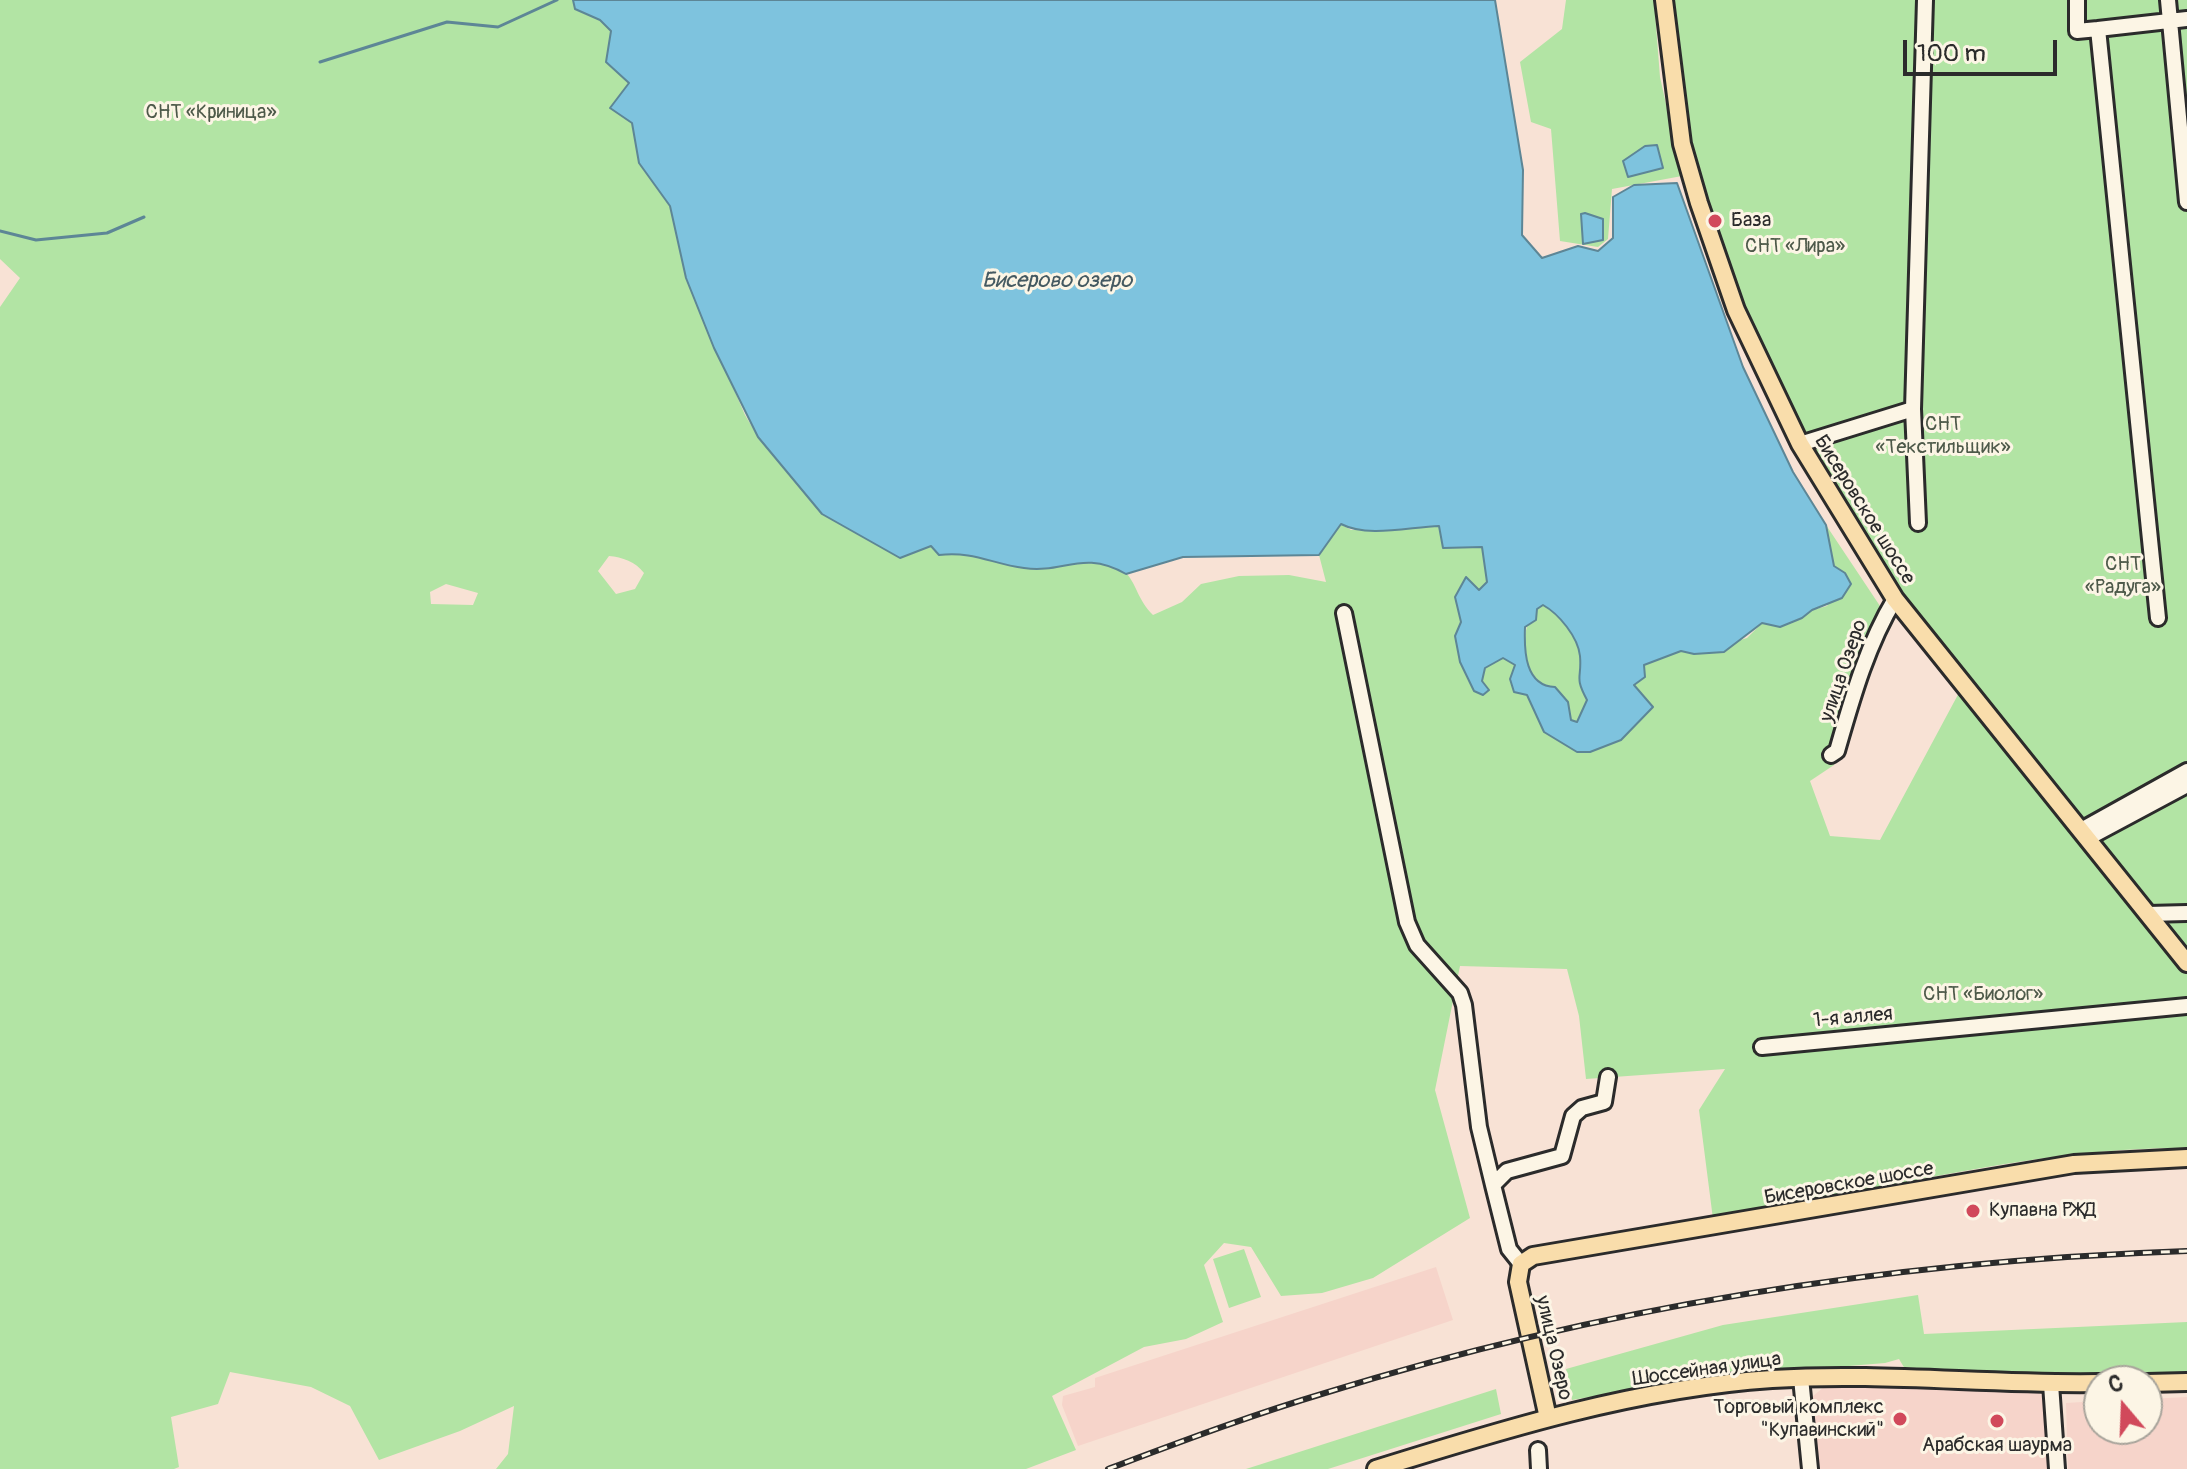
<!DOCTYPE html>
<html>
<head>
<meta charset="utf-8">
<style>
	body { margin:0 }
	#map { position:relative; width:2187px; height:1469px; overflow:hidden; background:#f8e2d5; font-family:Pangolin,sans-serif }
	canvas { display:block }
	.north { position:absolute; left:2083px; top:1365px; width:80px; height:80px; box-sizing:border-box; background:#fcf5e5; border:2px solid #a8a49b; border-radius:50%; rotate:341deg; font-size:22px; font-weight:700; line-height:32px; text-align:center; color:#2b2b2b }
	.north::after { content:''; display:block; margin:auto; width:28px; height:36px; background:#d1495b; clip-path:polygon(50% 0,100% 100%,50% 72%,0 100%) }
	.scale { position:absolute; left:1903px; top:40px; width:154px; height:36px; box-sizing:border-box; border:4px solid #2b2b2b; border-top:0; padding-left:10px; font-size:24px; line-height:28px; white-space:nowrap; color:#2b2b2b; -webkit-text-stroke:6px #fcf5e5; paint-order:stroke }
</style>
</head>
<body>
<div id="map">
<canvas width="2187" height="1469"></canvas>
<div class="north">С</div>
<div class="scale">100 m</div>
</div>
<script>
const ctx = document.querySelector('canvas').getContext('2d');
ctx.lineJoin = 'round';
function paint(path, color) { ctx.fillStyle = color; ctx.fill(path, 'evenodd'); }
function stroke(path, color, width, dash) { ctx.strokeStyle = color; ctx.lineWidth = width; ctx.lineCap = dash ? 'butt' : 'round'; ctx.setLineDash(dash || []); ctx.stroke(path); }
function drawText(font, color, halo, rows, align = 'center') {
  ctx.font = font + ' Pangolin,sans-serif'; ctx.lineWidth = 6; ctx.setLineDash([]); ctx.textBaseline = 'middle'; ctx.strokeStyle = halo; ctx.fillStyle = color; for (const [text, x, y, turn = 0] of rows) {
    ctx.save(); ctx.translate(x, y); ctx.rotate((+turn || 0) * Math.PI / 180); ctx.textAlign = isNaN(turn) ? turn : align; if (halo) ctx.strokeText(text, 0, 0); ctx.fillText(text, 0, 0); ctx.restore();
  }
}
paint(new Path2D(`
	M 1436,1267 L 1453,1320 L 1078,1446 L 1062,1405 L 1063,1396 L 1095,1387 L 1095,1378 Z
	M 1836,1385 L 2038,1392 L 2043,1397 L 2049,1469 L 1815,1469 L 1809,1407 L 1813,1396 L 1824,1387 Z
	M 2187,1397 L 2187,1469 L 2068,1469 L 2066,1403 L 2099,1401 L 2099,1429 L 2147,1429 L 2147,1399 Z`), '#f6d4ca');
paint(new Path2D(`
	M 0,0 L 573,0 L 575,9 L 600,20 L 611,31 L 606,62 L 629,83 L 639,163 L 670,206 L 686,278 L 745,415 L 758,437 L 822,514 L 900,558 L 931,546 L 939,555 C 976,551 991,564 1024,568 C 1054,572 1102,546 1127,574 C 1137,586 1138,600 1153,615 L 1182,602 L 1201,584 L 1239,576 L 1289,575 L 1326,582 L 1319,555 L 1341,524 L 1351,530 L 1439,526 L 1443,548 L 1482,547 L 1487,582 L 1479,591 L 1455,597 L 1461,622 L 1455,636 L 1460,662 L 1468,680 L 1489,690 L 1482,681 L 1485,668 L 1502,657 L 1515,665 L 1544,732 L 1621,740 L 1652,707 L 1634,685 L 1644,665 L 1681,651 L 1694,654 L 1747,638 L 1762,623 L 1802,618 L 1812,610 L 1827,606 L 1845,573 L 1834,566 L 1826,525 L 1888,618 L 1834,765 L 1810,781 L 1830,836 L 1880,840 L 1961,689 L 2187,973 L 2187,1148 C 2028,1147 1869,1194 1713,1219 L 1699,1110 L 1725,1069 L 1586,1079 L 1579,1016 L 1567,969 L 1460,966 L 1435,1090 L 1470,1218 L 1373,1278 L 1322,1293 L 1281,1296 L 1251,1247 L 1224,1243 L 1204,1265 L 1223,1322 L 1186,1339 L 1144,1347 L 1052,1396 L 1076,1450 L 1026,1469 L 496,1469 L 508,1454 L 514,1406 L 460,1431 L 379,1460 L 350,1406 L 311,1387 L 230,1372 L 218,1404 L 171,1417 L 179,1467 L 174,1469 L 0,1469 L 0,307 L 20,278 L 0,259 ZM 609,556 C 622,557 636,562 644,573 L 635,589 L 616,594 L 598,571 ZM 446,584 L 478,593 L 473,605 L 431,604 L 430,592 Z
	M 1566,0 L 1654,0 L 1660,77 L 1682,176 L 1612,189 L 1608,239 L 1598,247 L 1560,241 L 1551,129 L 1531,122 L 1520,62 L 1562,29 Z
	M 1671,0 L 2187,0 L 2187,951 L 1900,594 L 1807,442 L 1743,307 L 1706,202 L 1688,142 Z
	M 1543,605 C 1559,615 1578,637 1580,656 C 1582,677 1576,679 1587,700 L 1577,722 L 1571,720 L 1568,702 L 1555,688 C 1520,686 1514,622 1543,605 Z
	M 1244,1249 L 1261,1297 L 1229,1308 L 1213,1259 Z
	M 1918,1295 L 1924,1334 L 2187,1322 L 2187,1382 L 1911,1379 L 1899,1359 L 1885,1363 L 1704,1378 L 1572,1400 L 1566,1369 L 1723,1325 Z
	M 1496,1389 L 1501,1414 L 1328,1469 L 1246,1469 Z`), '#b2e4a4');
const water = new Path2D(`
	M 573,0 L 1495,0 L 1523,170 L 1522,235 L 1542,258 L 1578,246 L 1598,251 L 1613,238 L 1613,197 L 1634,185 L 1677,183 L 1743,367 L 1793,472 L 1826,525 L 1834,566 L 1845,573 L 1851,584 L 1842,598 L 1812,610 L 1802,618 L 1780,627 L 1762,623 L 1724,652 L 1694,654 L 1681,651 L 1644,665 L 1645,677 L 1634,685 L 1653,707 L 1621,740 L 1590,752 L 1577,752 L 1544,732 L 1527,695 L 1514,692 L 1510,679 L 1515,665 L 1503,658 L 1485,668 L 1482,681 L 1489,690 L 1483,695 L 1474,691 L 1460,662 L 1455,636 L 1461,622 L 1455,597 L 1466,577 L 1479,590 L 1487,582 L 1482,547 L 1443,548 L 1439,526 C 1409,527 1368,538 1341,524 L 1319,555 L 1183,557 L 1126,574 C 1082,549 1064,574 1024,568 C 992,564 974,551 939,555 L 931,546 L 900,558 L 822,514 L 758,437 L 714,348 L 686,278 L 670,206 L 639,163 L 632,123 L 610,108 L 629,83 L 606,62 L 611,31 L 600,20 L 575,9 ZM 1543,605 C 1559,614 1578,637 1580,656 C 1582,679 1574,676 1587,700 L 1577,722 L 1571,720 L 1568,702 L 1555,687 C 1525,686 1524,651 1525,627 L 1536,620 L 1537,609 Z
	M 1657,145 L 1663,168 L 1628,177 L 1623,161 L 1645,146 Z
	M 1585,213 L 1603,219 L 1603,240 L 1583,244 L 1581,214 Z`);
paint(water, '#7ec3de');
stroke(water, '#5d8696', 2);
stroke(new Path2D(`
	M 320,62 L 447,22 L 498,27 L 557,0
	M 0,231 L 36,240 L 107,233 L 144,217`), '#5d8696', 3);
const minor = new Path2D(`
	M 2077,0 L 2077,31 L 2098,29
	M 2168,0 L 2187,202
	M 1913,409 L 1918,523
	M 1800,444 L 1913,409 L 1925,0
	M 1344,613 L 1407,922 L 1417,945 L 1460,993 L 1464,1005 L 1479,1127 L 1493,1185
	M 2158,618 L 2098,29 L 2187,19
	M 1831,755 L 1837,751 C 1852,699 1867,645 1895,599
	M 2081,830 L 2187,771
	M 2088,838 L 2187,785
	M 2148,914 L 2187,913
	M 1762,1047 L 2187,1006
	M 1521,1264 L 1509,1249 L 1493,1185 L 1507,1171 L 1562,1156 L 1573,1116 L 1582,1108 L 1604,1102 L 1608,1077
	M 1801,1378 L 1810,1469
	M 2051,1384 L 2057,1469
	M 1538,1450 L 1539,1469`);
const major = new Path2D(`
	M 1664,0 L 1682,144 L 1699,203 L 1736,310 L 1800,444 L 1895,599 L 2187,963
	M 2147,1383 L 2187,1382
	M 1548,1418 L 1518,1282 L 1521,1264 L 1533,1256 L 2074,1164 L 2187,1158
	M 1376,1469 C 1504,1429 1637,1388 1772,1379 C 1881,1372 1990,1385 2099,1383`);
stroke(minor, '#2b2b2b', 20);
stroke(major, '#2b2b2b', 22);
stroke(minor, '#fcf5e5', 14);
stroke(major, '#f9ddab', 16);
const rail = new Path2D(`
	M 1108,1469 C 1180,1442 1251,1415 1325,1393 C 1605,1306 1895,1261 2187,1251`);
stroke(rail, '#2b2b2b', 6);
stroke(rail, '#fcf5e5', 3, [9]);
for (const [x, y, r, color] of [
	[1715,221,8,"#d1495b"],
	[1973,1211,8,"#d1495b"],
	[1900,1419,8,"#d1495b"],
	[1997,1421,8,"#d1495b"]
]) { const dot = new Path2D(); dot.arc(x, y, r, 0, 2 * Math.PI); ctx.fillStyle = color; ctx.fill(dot); stroke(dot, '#fcf5e5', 3); }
drawText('20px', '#4d5949', '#fcf5e5', [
	["СНТ «Криница»",211,113],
	["СНТ «Лира»",1795,247],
	["СНТ",1943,425],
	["«Текстильщик»",1943,448],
	["СНТ",2123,565],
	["«Радуга»",2123,588],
	["СНТ «Биолог»",1983,995]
]);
drawText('20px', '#2b2b2b', '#fcf5e5', [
	["База",1731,221],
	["Купавна РЖД",1989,1211],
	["Торговый комплекс",1884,1408,"right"],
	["\"Купавинский\"",1884,1431,"right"],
	["Арабская шаурма",1997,1446,"center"]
], 'left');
drawText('20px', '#2b2b2b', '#fcf5e5', [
	["Бисеровское шоссе",1864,510,58],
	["улица Озеро",1844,671,-71],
	["1-я аллея",1853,1018,-5],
	["Бисеровское шоссе",1849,1184,-10],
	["улица Озеро",1553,1348,77],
	["Шоссейная улица",1707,1370,-8]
]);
drawText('italic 22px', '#445961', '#fcf5e5', [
	["Бисерово озеро",1057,281]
]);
</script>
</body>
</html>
